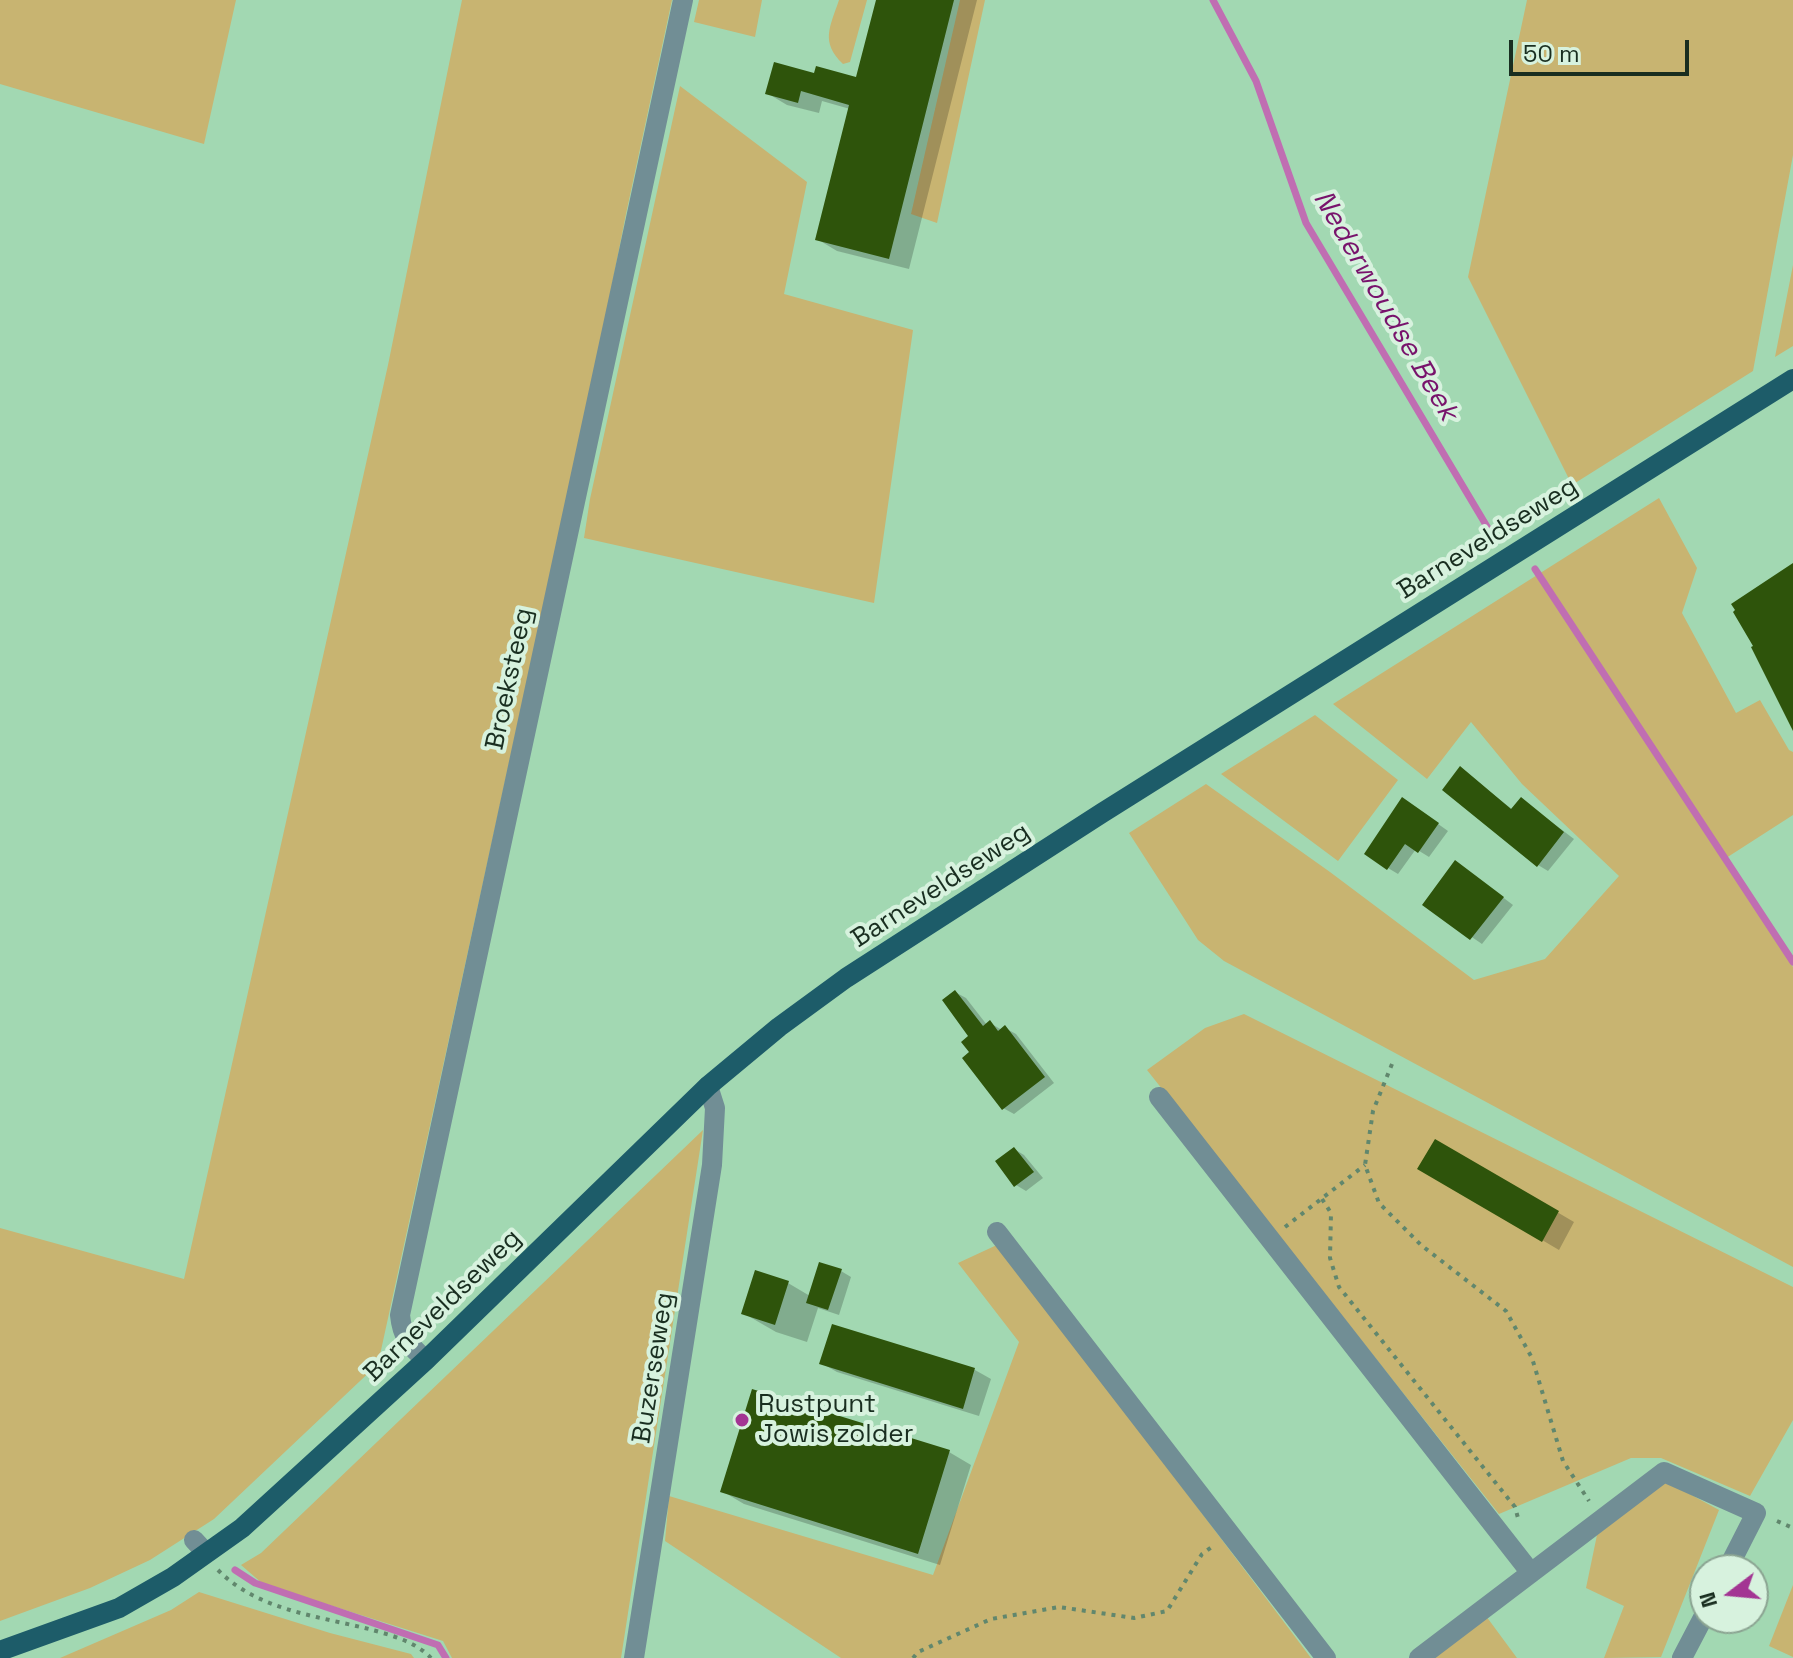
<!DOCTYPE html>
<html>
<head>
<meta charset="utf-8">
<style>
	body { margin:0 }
	#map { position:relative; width:1793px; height:1658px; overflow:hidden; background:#a2d8b2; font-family:"Space Grotesk",sans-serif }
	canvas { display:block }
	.north { position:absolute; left:1689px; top:1554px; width:80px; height:80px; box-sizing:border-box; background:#d7f2de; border:2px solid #8ba492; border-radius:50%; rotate:254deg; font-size:22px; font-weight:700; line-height:32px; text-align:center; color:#192e20 }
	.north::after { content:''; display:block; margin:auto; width:28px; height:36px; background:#a33593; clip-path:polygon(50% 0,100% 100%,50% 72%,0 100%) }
	.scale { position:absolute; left:1509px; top:40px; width:180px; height:36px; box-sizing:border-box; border:4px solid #192e20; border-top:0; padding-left:10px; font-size:24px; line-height:28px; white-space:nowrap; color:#192e20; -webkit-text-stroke:6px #d7f2de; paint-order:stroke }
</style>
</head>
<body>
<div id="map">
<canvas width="1793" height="1658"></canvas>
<div class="north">N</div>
<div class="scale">50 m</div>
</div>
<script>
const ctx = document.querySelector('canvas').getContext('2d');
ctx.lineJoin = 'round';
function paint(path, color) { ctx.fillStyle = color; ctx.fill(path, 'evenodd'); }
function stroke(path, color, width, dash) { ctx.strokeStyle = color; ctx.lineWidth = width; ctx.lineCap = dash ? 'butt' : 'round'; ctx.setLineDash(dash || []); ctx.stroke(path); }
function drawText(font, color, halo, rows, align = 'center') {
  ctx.font = font + ' "Space Grotesk",sans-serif'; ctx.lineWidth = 8; ctx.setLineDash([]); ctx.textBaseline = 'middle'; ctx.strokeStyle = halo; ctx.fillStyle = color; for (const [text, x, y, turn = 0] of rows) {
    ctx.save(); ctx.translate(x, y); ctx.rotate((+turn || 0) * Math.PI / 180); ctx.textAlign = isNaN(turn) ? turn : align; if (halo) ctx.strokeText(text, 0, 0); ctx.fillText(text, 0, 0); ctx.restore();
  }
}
paint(new Path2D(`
	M 0,0 L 236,0 L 204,144 L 0,84 Z
	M 462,0 L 672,0 L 626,214 L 600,346 L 378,1364 L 214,1519 L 150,1560 L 90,1588 L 0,1621 L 0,1228 L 184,1279 L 388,365 Z
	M 699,0 L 762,0 L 755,37 L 694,22 Z
	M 839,0 L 867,0 L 850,62 L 843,64 C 820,42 830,27 839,0 Z
	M 960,0 L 985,0 L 937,223 L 911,214 Z
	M 1527,0 L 1793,0 L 1793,155 L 1753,371 L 1572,485 L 1468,277 Z
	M 680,86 L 807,182 L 784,294 L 913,330 L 874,603 L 584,538 L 590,499 Z
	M 1793,265 L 1793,346 L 1775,357 Z
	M 1659,498 L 1697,568 L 1682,613 L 1736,713 L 1760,700 L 1789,750 L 1793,752 L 1793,815 L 1723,860 L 1793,967 L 1793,1267 L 1224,961 L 1198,940 L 1129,833 L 1206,784 L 1330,872 L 1474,980 L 1545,959 L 1619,876 L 1522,784 L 1471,722 L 1427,779 L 1333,704 Z
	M 1315,715 L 1398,780 L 1338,861 L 1221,774 Z
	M 1244,1014 L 1793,1287 L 1793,1420 L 1750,1496 L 1661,1458 L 1631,1458 L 1499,1514 L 1147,1070 L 1205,1028 Z
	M 703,1130 L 621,1658 L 452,1658 L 443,1641 L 263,1584 L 241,1565 L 261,1553 Z
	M 999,1244 L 1311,1658 L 841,1658 L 665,1541 L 669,1496 L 933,1575 L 1019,1342 L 958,1263 Z
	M 1666,1481 L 1719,1510 L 1661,1657 L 1604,1658 L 1624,1606 L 1586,1588 L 1597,1535 Z
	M 1793,1585 L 1793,1657 L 1769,1646 Z
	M 199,1592 L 330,1633 L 411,1654 L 414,1658 L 60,1658 L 171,1610 Z
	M 1486,1616 L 1517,1658 L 1432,1658 Z`), '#c8b471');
paint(new Path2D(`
	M 878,0 L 977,0 L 909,269 L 837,251 L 817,239 L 850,109 L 822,101 L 819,113 L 787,105 L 767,93 L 815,75 L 858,79 Z
	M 1461,769 L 1513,810 L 1521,799 L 1574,839 L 1548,871 L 1538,865 Z
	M 1413,806 L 1448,831 L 1429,857 L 1416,849 L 1398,874 L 1388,868 Z
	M 1456,862 L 1513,905 L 1482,944 L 1425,905 Z
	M 955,992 L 966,998 L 987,1025 L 990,1023 L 1002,1030 L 1005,1028 L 1016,1034 L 1054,1083 L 1014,1114 L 1003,1108 L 971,1037 Z
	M 1436,1141 L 1574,1222 L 1559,1250 L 1420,1168 Z
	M 1014,1149 L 1024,1155 L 1043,1178 L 1026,1191 L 1016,1185 Z
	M 841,1271 L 851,1277 L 839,1315 L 818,1308 L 807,1342 L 776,1332 L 743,1313 L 788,1283 L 810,1296 Z
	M 833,1326 L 975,1370 L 991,1379 L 979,1416 L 837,1372 L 821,1363 Z
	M 949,1452 L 971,1465 L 940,1565 L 744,1504 L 722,1491 Z`), '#0003');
stroke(new Path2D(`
	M 1213,0 L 1256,81 L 1306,223 L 1495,540
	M 1535,569 L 1793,962
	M 235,1570 L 255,1583 L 438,1645 L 446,1658`), '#c06eb2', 7);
paint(new Path2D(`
	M 876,0 L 954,0 L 889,259 L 815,240 L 849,105 L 801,91 L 798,103 L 765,94 L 774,62 L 814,73 L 816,66 L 856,77 Z
	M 1793,563 L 1793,731 L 1751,647 L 1753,646 L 1733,612 L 1735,610 L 1731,604 Z
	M 1460,766 L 1511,809 L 1521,797 L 1564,832 L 1537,867 L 1442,790 Z
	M 1402,797 L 1439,823 L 1418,853 L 1405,844 L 1387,870 L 1364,854 Z
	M 1455,860 L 1504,897 L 1470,940 L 1422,905 Z
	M 955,990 L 983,1026 L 990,1020 L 998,1031 L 1005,1025 L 1045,1077 L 1002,1110 L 962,1058 L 969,1052 L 961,1042 L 968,1036 L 942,1000 Z
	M 1435,1139 L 1559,1211 L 1542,1242 L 1417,1169 Z
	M 1014,1147 L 1034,1172 L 1014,1187 L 995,1161 Z
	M 819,1262 L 842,1269 L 828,1310 L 806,1303 Z
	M 755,1270 L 789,1281 L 775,1325 L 741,1314 Z
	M 832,1324 L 975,1368 L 963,1409 L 819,1364 Z
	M 752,1389 L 950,1450 L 918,1554 L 720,1492 Z`), '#2e540b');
stroke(new Path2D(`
	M 1392,1064 L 1373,1111 L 1365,1165 L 1379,1203 L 1421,1245 L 1506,1311 L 1532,1358 L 1563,1461 L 1589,1501
	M 1322,1199 L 1331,1213 L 1330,1258 L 1339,1287 L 1515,1507 L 1518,1518
	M 1285,1227 L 1365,1165
	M 1777,1521 L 1793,1528
	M 218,1570 C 257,1610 317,1616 369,1629 C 390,1635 415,1641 431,1658
	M 913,1658 L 918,1652 L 991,1619 L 1059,1607 L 1134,1618 L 1167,1611 L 1202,1554 L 1213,1546`), '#61876d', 4, [4, 6]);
stroke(new Path2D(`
	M 1159,1097 L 1531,1573
	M 997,1232 L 1326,1658
	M 426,1360 C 410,1347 402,1336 400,1315 L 683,0
	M 194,1540 L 206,1553
	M 634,1658 L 712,1165 L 715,1108 L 708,1086
	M 1419,1658 L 1664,1472 L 1756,1513 L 1727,1570
	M 1682,1658 L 1705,1614`), '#718e95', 20);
stroke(new Path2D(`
	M 0,1651 L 119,1608 L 173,1577 L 242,1528 L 426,1360 L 708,1086 L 779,1027 L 846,978 L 1102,813 L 1793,379`), '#1d5c69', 20);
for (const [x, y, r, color] of [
	[742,1420,8,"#a33593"]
]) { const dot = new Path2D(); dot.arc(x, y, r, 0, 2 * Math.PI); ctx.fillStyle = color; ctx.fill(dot); stroke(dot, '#d7f2de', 3); }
drawText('26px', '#192e20', '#d7f2de', [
	["Barneveldseweg",1488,539,-32],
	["Broeksteeg",510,679,-78],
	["Barneveldseweg",941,886,-33],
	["Barneveldseweg",443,1306,-44],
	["Buzerseweg",654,1368,-81]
]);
drawText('26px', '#192e20', '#d7f2de', [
	["Rustpunt",758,1405],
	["Jowis zolder",758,1435]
], 'left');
drawText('italic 28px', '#78136c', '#d7f2de', [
	["Nederwoudse Beek",1385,306,60]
]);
</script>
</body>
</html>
